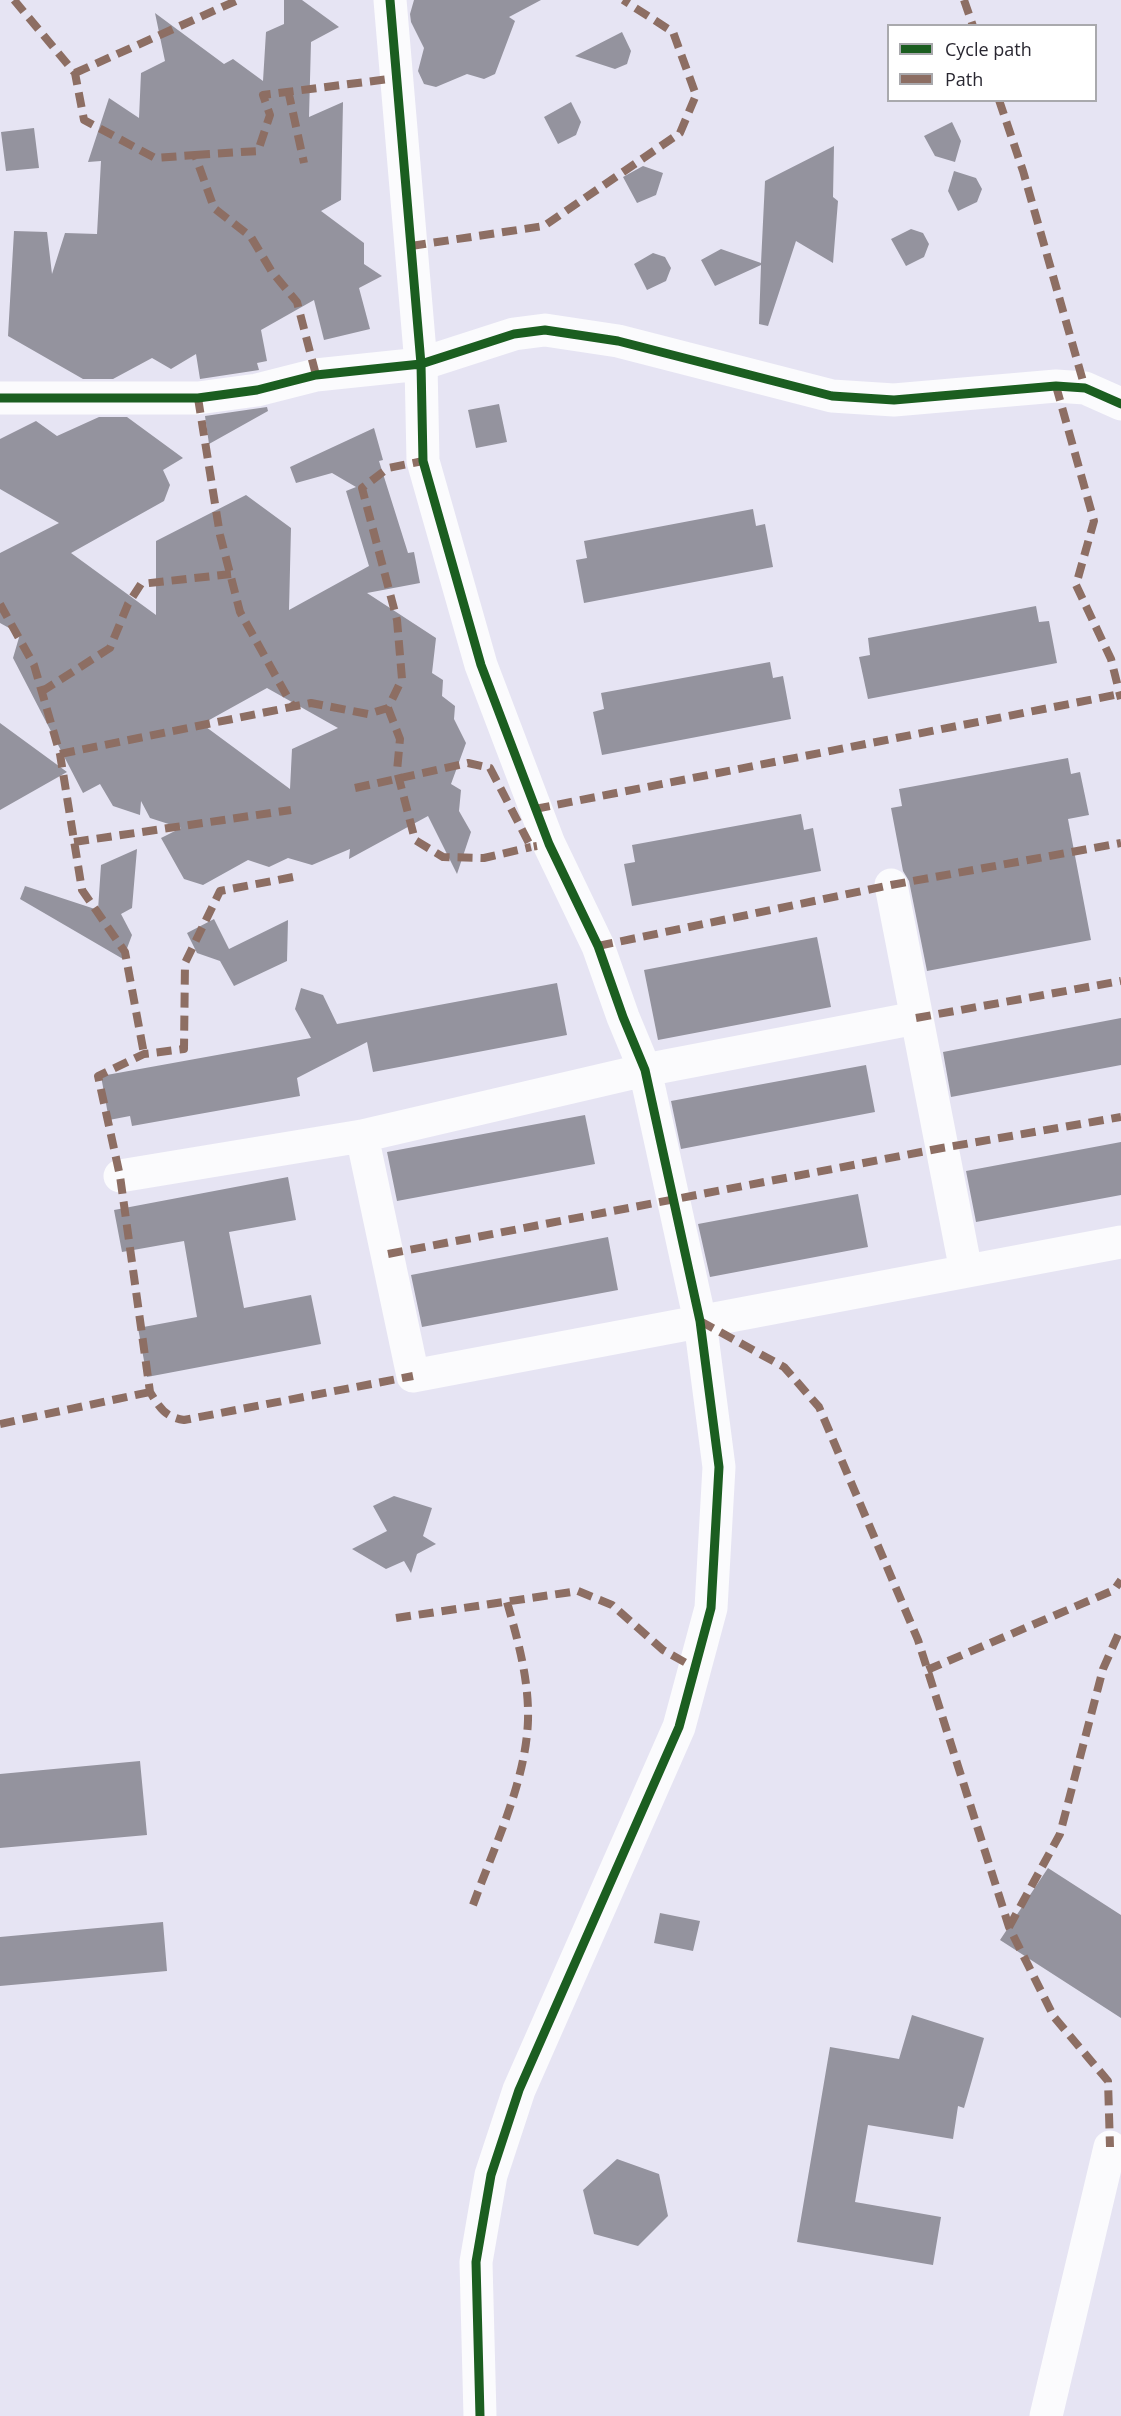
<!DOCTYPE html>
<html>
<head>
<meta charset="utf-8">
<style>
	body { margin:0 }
	#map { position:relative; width:1121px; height:2416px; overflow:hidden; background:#e6e4f3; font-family:"Open Sans",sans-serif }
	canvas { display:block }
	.legend { position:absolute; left:887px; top:24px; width:210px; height:78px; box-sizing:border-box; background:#fff; border:2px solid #a9a9ad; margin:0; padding:8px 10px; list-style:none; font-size:18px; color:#292731 }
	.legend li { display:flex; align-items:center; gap:12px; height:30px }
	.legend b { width:30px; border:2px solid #a9a9ad }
</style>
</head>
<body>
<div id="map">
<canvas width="1121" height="2416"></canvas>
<ul class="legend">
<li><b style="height:8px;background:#1b5e20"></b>Cycle path</li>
<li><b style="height:8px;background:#8d6e63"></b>Path</li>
</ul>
</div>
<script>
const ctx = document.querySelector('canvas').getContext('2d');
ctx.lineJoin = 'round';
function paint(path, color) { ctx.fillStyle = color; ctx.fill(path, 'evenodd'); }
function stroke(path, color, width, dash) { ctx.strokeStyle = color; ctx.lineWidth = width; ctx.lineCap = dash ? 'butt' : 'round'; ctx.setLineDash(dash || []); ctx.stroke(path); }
paint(new Path2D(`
	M 284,0 L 302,0 L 339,27 L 311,42 L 309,117 L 343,102 L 341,200 L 321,211 L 364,243 L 364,264 L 382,276 L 359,288 L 370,329 L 324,340 L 314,300 L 261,330 L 267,361 L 257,363 L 259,370 L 200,379 L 196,354 L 171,369 L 152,358 L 113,379 L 83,379 L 8,336 L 14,231 L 47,232 L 52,274 L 65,233 L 97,234 L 101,161 L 88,162 L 109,98 L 139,118 L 141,73 L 165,61 L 155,13 L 224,64 L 233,59 L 263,81 L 266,32 L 284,24 Z
	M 414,0 L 541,0 L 509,17 L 515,21 L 495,74 L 484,79 L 467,74 L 436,87 L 424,84 L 418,71 L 424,48 L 411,22 L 410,14 Z
	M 622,32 L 631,51 L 627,64 L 615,69 L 575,56 Z
	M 571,102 L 581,122 L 576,135 L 558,144 L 544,117 Z
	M 952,122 L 961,141 L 955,162 L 935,156 L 924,136 Z
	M 34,128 L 39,168 L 6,171 L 1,132 Z
	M 834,146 L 833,197 L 838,201 L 833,263 L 796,241 L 768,326 L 759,324 L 761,265 L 715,286 L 701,260 L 721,249 L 761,263 L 765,181 Z
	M 643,166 L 663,173 L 656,195 L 637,203 L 623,177 Z
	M 954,171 L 976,178 L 982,189 L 977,202 L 958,211 L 948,191 Z
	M 911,229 L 923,233 L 929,244 L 924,257 L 906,266 L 891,239 Z
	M 653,253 L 665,257 L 671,268 L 666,281 L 647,290 L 634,264 Z
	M 499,404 L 507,442 L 476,448 L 468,410 Z
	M 267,407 L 268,411 L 209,444 L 205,416 Z
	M 99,417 L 127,417 L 183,458 L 163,470 L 170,485 L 164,501 L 71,553 L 156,615 L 156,541 L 246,495 L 291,528 L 289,610 L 369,566 L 346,491 L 356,487 L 332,473 L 296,483 L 290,467 L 374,428 L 383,460 L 379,461 L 408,553 L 414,552 L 420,583 L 367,593 L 436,638 L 432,673 L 443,680 L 442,696 L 455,706 L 454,719 L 466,743 L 451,784 L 461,790 L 459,811 L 471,832 L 457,874 L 428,816 L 349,859 L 350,849 L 312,865 L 288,858 L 269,867 L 248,860 L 203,885 L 184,879 L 161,838 L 181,828 L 150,818 L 141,801 L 140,815 L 113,806 L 100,784 L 83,793 L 13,658 L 20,634 L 0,623 L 0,553 L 59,523 L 0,489 L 0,439 L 36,421 L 57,436 ZM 267,688 L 338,728 L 292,749 L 290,789 L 202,724 Z
	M 753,509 L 756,526 L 765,524 L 773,567 L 584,603 L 576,560 L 587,558 L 584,541 Z
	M 1036,606 L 1039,622 L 1049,621 L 1057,663 L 868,699 L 859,657 L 870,655 L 868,638 Z
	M 770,662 L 773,678 L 783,676 L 791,719 L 602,755 L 593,712 L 604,709 L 601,693 Z
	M 0,723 L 67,772 L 0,810 Z
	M 1068,758 L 1071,774 L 1080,772 L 1089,815 L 1068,819 L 1091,940 L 927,971 L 909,881 L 903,871 L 891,808 L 902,806 L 899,789 Z
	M 801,814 L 804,830 L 813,828 L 821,871 L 632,906 L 624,864 L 635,862 L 632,845 Z
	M 137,849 L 132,908 L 121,914 L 132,935 L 123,959 L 20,899 L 25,886 L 98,910 L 101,865 Z
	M 214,919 L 229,949 L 288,920 L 287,961 L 234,986 L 220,961 L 197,953 L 187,933 Z
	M 817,937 L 831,1007 L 658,1040 L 644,970 Z
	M 557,983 L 567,1035 L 373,1072 L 367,1042 L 297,1078 L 300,1096 L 132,1126 L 130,1116 L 109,1120 L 101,1076 L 311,1038 L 295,1009 L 301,988 L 323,995 L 337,1024 Z
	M 1121,1018 L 1121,1065 L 951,1097 L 943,1052 Z
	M 866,1065 L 875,1112 L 681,1149 L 671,1101 Z
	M 585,1115 L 595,1164 L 397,1201 L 387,1152 Z
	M 1121,1142 L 1121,1195 L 976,1222 L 966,1171 Z
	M 288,1177 L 296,1220 L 229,1232 L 244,1308 L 311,1295 L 321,1344 L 147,1377 L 138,1328 L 197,1317 L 184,1241 L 122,1252 L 114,1210 Z
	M 858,1194 L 868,1247 L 710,1277 L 698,1224 Z
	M 608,1237 L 618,1290 L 422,1327 L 411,1275 Z
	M 394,1496 L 432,1508 L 423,1536 L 436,1544 L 417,1554 L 411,1573 L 404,1561 L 386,1569 L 352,1549 L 387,1531 L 373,1506 Z
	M 140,1761 L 147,1835 L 0,1848 L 0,1774 Z
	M 1048,1868 L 1121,1915 L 1121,2018 L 1000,1940 Z
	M 660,1913 L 700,1921 L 693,1951 L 654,1943 Z
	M 163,1922 L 167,1971 L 0,1986 L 0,1937 Z
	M 912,2015 L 984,2038 L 964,2108 L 958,2106 L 953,2139 L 868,2125 L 855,2202 L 941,2217 L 933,2265 L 797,2242 L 830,2047 L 899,2059 Z
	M 617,2159 L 659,2174 L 668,2216 L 638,2246 L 594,2234 L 583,2190 Z`), '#94939e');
stroke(new Path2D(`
	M 390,0 L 421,364 L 423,461 L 481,665 L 549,844 L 598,946 L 623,1017 L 645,1070 L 700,1321 L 719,1467 L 711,1608 L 679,1727 L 519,2090 L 491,2175 L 476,2262 L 480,2416
	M 0,398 L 198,398 L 257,390 L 316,375 L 421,364 L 514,334 L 545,330 L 618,341 L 832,396 L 894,400 L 1056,386 L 1085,388 L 1121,404
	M 891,885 L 966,1271
	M 362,1136 L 413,1376 L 1121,1242
	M 120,1176 L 362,1136 L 645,1070 L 916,1018
	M 1046,2416 L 1110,2147`), '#fbfbfd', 33);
stroke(new Path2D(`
	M 14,0 L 75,73 L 84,120 L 155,158 L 195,155 L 214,208 L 251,237 L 272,272 L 297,302 L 316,375
	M 964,0 L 973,26
	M 75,73 L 238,0
	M 288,90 L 304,163
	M 999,100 L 1023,171 L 1085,388
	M 195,155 L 258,151 L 270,115 L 263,95 L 397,78
	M 411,246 L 544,226 L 680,133 L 696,95 L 673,32 L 623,0
	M 1056,386 L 1094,521 L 1076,585 L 1111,659 L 1121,699
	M 198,398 L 220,535 L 240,612 L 293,707
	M 0,604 L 34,665 L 60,754 L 82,890 L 125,952 L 144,1054
	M 41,692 L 110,648 L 128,604 L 141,584 L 231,574
	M 388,708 L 400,739 L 397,771 L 415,840 L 443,857 L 484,858 L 531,847
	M 60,754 L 311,703 L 368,714 L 388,708 L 402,679 L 397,620 L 362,488 L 388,468 L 423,461
	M 355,788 L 468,763 L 490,768 L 531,847 L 537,846
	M 535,809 L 1120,694
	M 74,842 L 291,810
	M 293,877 L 220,891 L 185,963 L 184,1049 L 144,1054 L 98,1076 L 120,1176 L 150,1392 C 160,1408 165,1417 184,1420 L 413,1376
	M 598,946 L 891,885 L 1121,843
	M 916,1018 L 1121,981
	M 388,1254 L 942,1148 L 1121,1117
	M 700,1321 L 784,1367 L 819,1407 L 918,1640 L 1009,1927 L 1054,2017 L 1108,2081 L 1110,2147
	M 0,1424 L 150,1392
	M 396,1618 L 578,1591 L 612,1605 L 663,1650 L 695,1668
	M 927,1670 L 1114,1590 L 1121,1580
	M 473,1905 C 494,1847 526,1782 528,1720 C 529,1679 518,1641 507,1602
	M 1009,1927 L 1060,1834 L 1103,1669 L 1121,1628`), '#8d6e63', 8, [15, 8]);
stroke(new Path2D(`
	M 390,0 L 421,364 L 423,461 L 481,665 L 549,844 L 598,946 L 623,1017 L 645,1070 L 700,1321 L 719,1467 L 711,1608 L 679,1727 L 519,2090 L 491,2175 L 476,2262 L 480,2416
	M 0,398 L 198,398 L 257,390 L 316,375 L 421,364 L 514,334 L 545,330 L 618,341 L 832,396 L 894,400 L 1056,386 L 1085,388 L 1121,404`), '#1b5e20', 9);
</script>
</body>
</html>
